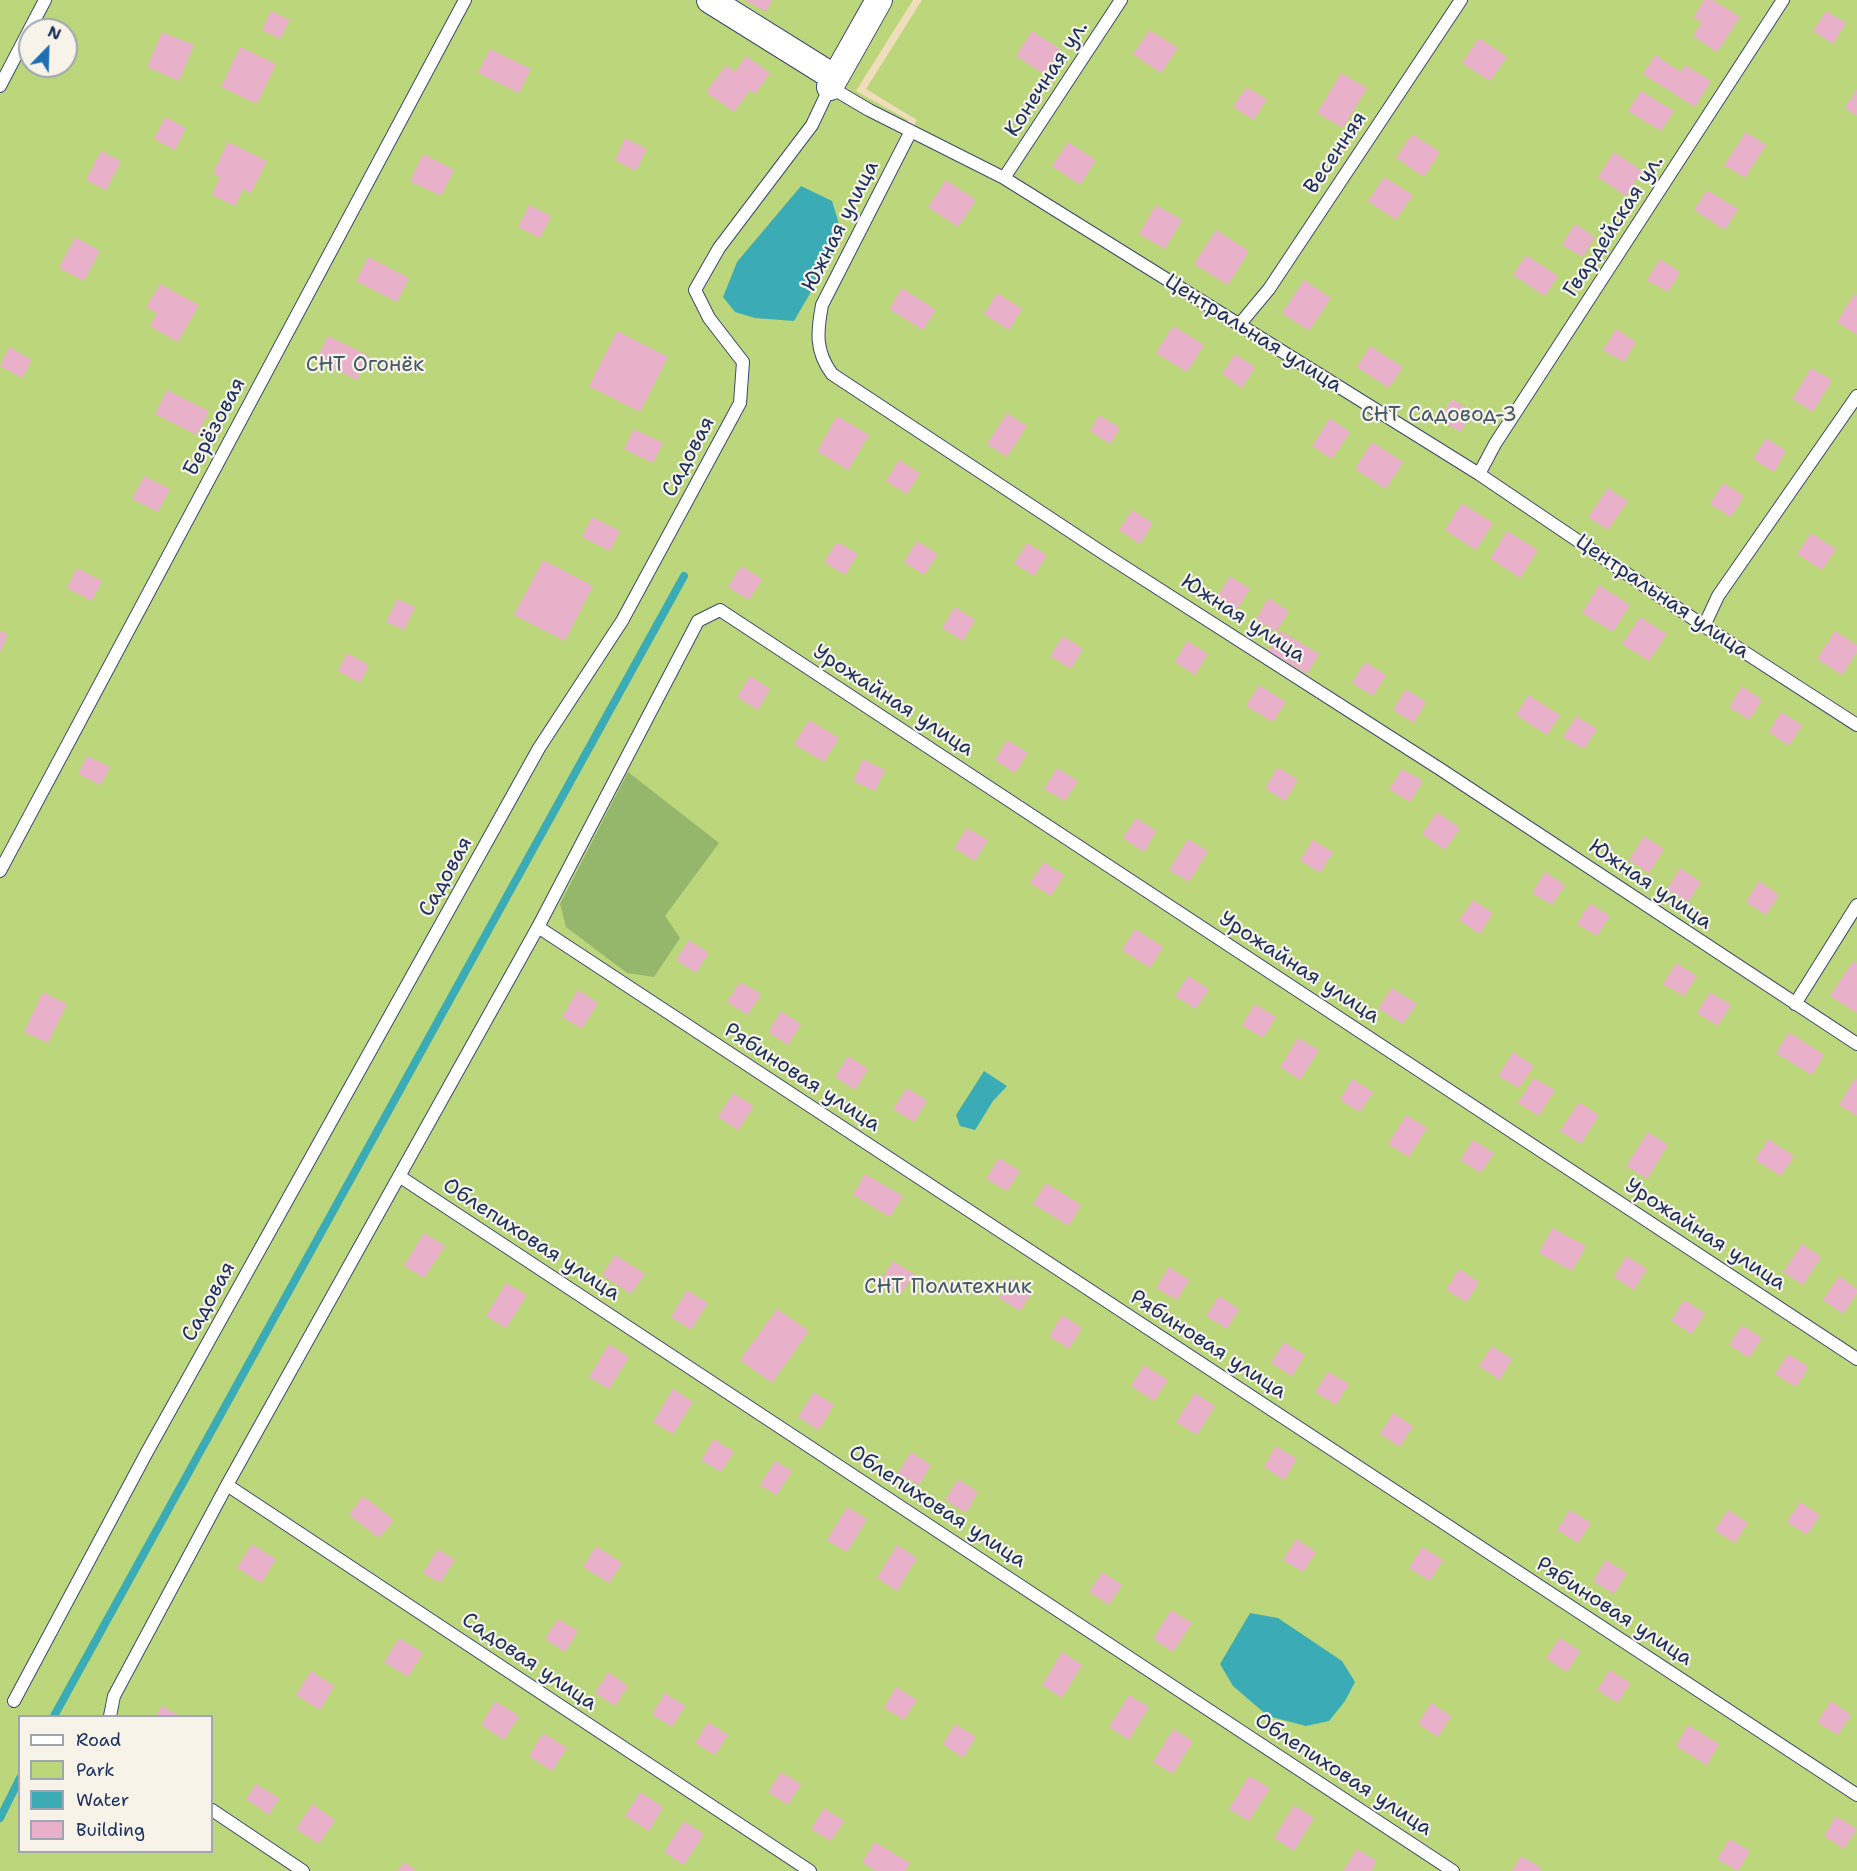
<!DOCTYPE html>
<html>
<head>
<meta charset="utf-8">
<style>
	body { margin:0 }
	#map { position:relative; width:1857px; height:1871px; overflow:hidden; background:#efddbc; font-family:"Shantell Sans",sans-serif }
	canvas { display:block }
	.legend { position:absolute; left:18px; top:1715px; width:195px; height:138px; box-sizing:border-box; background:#f7f3e8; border:2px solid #9fa5b1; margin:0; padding:8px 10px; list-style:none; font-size:18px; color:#1b2f5e }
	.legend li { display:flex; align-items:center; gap:12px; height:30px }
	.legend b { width:30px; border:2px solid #9fa5b1 }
	.north { position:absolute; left:18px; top:18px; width:60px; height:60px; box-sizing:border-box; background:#f7f3e8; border:2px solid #9fa5b1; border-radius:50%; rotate:23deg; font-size:16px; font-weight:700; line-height:24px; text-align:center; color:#1b2f5e }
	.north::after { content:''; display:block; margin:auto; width:21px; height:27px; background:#1f6fb2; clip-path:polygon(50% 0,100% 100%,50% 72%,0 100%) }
</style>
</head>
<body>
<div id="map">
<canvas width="1857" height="1871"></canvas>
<ul class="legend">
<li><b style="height:8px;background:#fff"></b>Road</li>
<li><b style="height:16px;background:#bbd67b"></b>Park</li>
<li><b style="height:16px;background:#3bacb5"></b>Water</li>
<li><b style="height:16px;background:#e9b0ca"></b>Building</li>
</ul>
<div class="north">N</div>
</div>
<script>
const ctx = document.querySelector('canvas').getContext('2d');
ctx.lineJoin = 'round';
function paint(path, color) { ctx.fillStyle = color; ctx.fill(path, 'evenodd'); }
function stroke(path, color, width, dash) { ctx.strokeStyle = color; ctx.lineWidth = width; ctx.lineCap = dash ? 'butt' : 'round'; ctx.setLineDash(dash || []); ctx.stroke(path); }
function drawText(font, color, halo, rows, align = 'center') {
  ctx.font = font + ' "Shantell Sans",sans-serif'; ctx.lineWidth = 4.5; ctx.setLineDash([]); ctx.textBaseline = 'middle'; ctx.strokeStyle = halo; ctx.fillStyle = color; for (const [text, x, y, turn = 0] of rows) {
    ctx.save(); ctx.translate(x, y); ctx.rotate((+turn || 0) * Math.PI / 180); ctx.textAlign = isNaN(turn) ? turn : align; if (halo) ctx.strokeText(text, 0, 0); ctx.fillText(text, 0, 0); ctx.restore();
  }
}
paint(new Path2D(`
	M 0,0 L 913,0 L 856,91 L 908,120 L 811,316 L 917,120 L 866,89 L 922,0 L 1857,0 L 1857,1871 L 0,1871 ZM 30,30 L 66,30 L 66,66 L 30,66 ZM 20,1716 L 212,1716 L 212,1852 L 20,1852 Z`), '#bbd67b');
paint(new Path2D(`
	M 628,772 L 719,843 L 665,916 L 680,938 L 654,977 L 627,973 L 566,927 L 560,904 Z`), '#94b76b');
paint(new Path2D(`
	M 801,186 L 832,201 L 840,227 L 838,245 L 794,321 L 755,318 L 735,312 L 723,297 L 737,262 Z
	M 984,1071 L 1007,1086 L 993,1101 L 975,1130 L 960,1126 L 956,1115 Z
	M 1250,1613 L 1278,1618 L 1342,1661 L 1355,1682 L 1345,1701 L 1329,1721 L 1306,1726 L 1268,1716 L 1233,1686 L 1220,1664 Z`), '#3bacb5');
stroke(new Path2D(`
	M 54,1716 L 684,576
	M 0,1818 L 20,1778`), '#3bacb5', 8);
paint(new Path2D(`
	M 745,0 L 772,0 L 766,12 Z
	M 1704,0 L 1713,0 L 1740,17 L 1717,52 L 1693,36 L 1702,22 L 1694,17 Z
	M 271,11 L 290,20 L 280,39 L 262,30 Z
	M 1826,11 L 1846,23 L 1833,44 L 1813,31 Z
	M 1150,30 L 1178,48 L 1161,73 L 1133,54 Z
	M 1032,31 L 1060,49 L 1044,74 L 1016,56 Z
	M 162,32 L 194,45 L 179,81 L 147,67 Z
	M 1479,38 L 1507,57 L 1490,81 L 1462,63 Z
	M 240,47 L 276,64 L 257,104 L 221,87 Z
	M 490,49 L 531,69 L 519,93 L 478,73 Z
	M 1655,55 L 1681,72 L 1685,65 L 1711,81 L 1695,107 L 1643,74 Z
	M 746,56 L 770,73 L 755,94 L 750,90 L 734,112 L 706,92 L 726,65 L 735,72 Z
	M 1341,73 L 1367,88 L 1343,128 L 1317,113 Z
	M 1246,87 L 1267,99 L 1254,120 L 1233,107 Z
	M 1857,89 L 1857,116 L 1845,108 Z
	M 1641,91 L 1674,111 L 1661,131 L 1628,111 Z
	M 165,117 L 186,128 L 175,150 L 154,139 Z
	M 1746,132 L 1766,145 L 1745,178 L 1724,165 Z
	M 1412,134 L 1440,152 L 1424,177 L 1396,158 Z
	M 625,138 L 647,149 L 636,171 L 615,160 Z
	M 228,142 L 267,161 L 251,193 L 243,189 L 235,206 L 212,195 L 220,177 L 213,173 Z
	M 1068,142 L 1096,160 L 1080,185 L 1052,166 Z
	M 101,151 L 121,161 L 106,190 L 86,180 Z
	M 1614,152 L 1642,171 L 1626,196 L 1598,177 Z
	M 423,154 L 454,170 L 441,196 L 410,181 Z
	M 1384,177 L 1413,195 L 1396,220 L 1368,201 Z
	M 946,180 L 976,200 L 958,227 L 928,207 Z
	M 1707,190 L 1738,209 L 1725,230 L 1694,210 Z
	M 529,205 L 551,216 L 540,238 L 518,227 Z
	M 1156,205 L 1182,220 L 1165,249 L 1139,234 Z
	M 1575,224 L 1595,237 L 1583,257 L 1562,245 Z
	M 1216,230 L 1249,251 L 1228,285 L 1194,264 Z
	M 75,237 L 100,251 L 84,281 L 59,268 Z
	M 1526,255 L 1558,276 L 1545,296 L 1513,275 Z
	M 368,257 L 409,278 L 397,302 L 356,281 Z
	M 1660,259 L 1680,272 L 1668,292 L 1647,280 Z
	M 1304,280 L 1331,298 L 1309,331 L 1282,313 Z
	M 160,284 L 199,305 L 178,342 L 150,326 L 157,313 L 146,307 Z
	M 902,288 L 936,310 L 923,330 L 889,309 Z
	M 997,293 L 1022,309 L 1009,330 L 984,314 Z
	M 1854,294 L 1857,296 L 1857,335 L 1837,322 Z
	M 1173,326 L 1204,345 L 1187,372 L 1156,353 Z
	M 1616,329 L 1636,342 L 1624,362 L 1603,350 Z
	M 617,331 L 668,357 L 640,412 L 589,386 Z
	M 328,336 L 369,356 L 357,380 L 316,360 Z
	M 1370,346 L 1403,367 L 1389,388 L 1357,367 Z
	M 9,347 L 32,360 L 22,378 L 0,366 Z
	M 1235,354 L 1255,367 L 1242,388 L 1222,374 Z
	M 1811,368 L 1832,380 L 1813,412 L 1792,399 Z
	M 167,390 L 209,411 L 197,435 L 155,414 Z
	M 1452,399 L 1473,412 L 1460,432 L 1439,419 Z
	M 1007,413 L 1027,426 L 1007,457 L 987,444 Z
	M 1099,415 L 1120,428 L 1110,444 L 1090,431 Z
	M 837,416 L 869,435 L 848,470 L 817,451 Z
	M 1330,418 L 1350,432 L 1332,459 L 1312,446 Z
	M 634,429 L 663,443 L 653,463 L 624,449 Z
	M 1766,438 L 1786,451 L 1774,472 L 1753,459 Z
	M 1372,442 L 1403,462 L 1386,489 L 1355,469 Z
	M 899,460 L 920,473 L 907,494 L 886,481 Z
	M 144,476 L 170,489 L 158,512 L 132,499 Z
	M 1723,483 L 1744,496 L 1731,517 L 1710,504 Z
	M 1608,488 L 1628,501 L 1608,530 L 1588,517 Z
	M 1462,503 L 1493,523 L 1476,550 L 1445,530 Z
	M 1132,510 L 1153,523 L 1140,544 L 1119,530 Z
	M 592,517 L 620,531 L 610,551 L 582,537 Z
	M 1507,531 L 1538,550 L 1520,578 L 1490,558 Z
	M 1811,533 L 1836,549 L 1822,570 L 1797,554 Z
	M 917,541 L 938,554 L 924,575 L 904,562 Z
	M 837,542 L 858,554 L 845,575 L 824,562 Z
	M 1027,543 L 1047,555 L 1034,576 L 1014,563 Z
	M 543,560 L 593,586 L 565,641 L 514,615 Z
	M 741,566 L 762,579 L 749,600 L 728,587 Z
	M 77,568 L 102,581 L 92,601 L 67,588 Z
	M 1230,576 L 1250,589 L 1237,609 L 1217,597 Z
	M 1599,585 L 1630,605 L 1613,632 L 1582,613 Z
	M 1268,598 L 1289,611 L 1276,632 L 1256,619 Z
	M 397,599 L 415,607 L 404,630 L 386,622 Z
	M 955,607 L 975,620 L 963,641 L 942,628 Z
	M 1640,617 L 1667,634 L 1649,661 L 1622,644 Z
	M 0,631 L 8,634 L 0,653 Z
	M 1281,631 L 1319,654 L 1307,674 L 1268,651 Z
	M 1835,631 L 1857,645 L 1857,652 L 1842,675 L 1817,659 Z
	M 1063,636 L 1083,649 L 1071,669 L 1050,656 Z
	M 1187,641 L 1208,654 L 1195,675 L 1175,662 Z
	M 347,653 L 369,665 L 360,683 L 338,671 Z
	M 1365,662 L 1386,675 L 1373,696 L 1352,683 Z
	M 750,676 L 770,689 L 758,710 L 737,697 Z
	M 1259,685 L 1286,702 L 1273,722 L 1246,706 Z
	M 1742,686 L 1762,700 L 1749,720 L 1729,707 Z
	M 1406,689 L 1426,702 L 1414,723 L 1393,710 Z
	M 1528,695 L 1560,715 L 1547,735 L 1516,715 Z
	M 1781,712 L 1802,725 L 1789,746 L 1769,732 Z
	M 1576,716 L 1597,729 L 1584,749 L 1563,737 Z
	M 809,720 L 839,738 L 824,762 L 794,744 Z
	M 1007,740 L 1028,753 L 1015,773 L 995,760 Z
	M 87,756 L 110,767 L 101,785 L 78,774 Z
	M 863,759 L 885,770 L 875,791 L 853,781 Z
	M 1278,767 L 1298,780 L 1285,801 L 1265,788 Z
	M 1057,768 L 1078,781 L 1065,801 L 1044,789 Z
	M 1402,769 L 1423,781 L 1410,802 L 1389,789 Z
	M 1437,812 L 1460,828 L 1445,850 L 1422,834 Z
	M 1136,818 L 1156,831 L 1144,852 L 1123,838 Z
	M 967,828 L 988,840 L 975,861 L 954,848 Z
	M 1644,836 L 1664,849 L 1649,873 L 1629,860 Z
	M 1188,839 L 1208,851 L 1189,882 L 1169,870 Z
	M 1313,840 L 1333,852 L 1320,873 L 1300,860 Z
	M 1044,862 L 1064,875 L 1051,896 L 1030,883 Z
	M 1680,868 L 1701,882 L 1688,902 L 1667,889 Z
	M 1545,872 L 1565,885 L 1552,905 L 1532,893 Z
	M 1759,881 L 1779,895 L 1766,915 L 1746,902 Z
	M 1473,900 L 1493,913 L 1480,934 L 1459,920 Z
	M 1590,903 L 1610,916 L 1597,936 L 1577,924 Z
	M 1135,929 L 1163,947 L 1150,968 L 1122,950 Z
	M 689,940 L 709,953 L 696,973 L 676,960 Z
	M 1853,961 L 1857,963 L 1857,1013 L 1830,996 Z
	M 1676,963 L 1697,976 L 1684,996 L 1663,984 Z
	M 1188,976 L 1209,989 L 1196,1009 L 1175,996 Z
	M 740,982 L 761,994 L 748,1015 L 727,1002 Z
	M 1392,988 L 1417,1004 L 1403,1024 L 1378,1008 Z
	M 578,990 L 598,1003 L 582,1029 L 562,1017 Z
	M 43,992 L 67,1004 L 48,1043 L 24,1032 Z
	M 1710,992 L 1731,1005 L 1718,1026 L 1697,1013 Z
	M 1255,1004 L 1276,1017 L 1263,1038 L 1242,1025 Z
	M 781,1011 L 801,1024 L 788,1045 L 768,1032 Z
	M 1789,1032 L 1824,1055 L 1812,1075 L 1776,1053 Z
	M 1298,1038 L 1319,1050 L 1300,1080 L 1280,1067 Z
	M 1513,1052 L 1534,1066 L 1519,1088 L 1498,1076 Z
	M 848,1056 L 868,1069 L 855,1090 L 835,1077 Z
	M 1534,1078 L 1555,1090 L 1539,1116 L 1518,1103 Z
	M 1855,1078 L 1857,1079 L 1857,1116 L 1839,1105 Z
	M 1352,1079 L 1373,1092 L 1360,1112 L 1340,1100 Z
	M 907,1088 L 927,1101 L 914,1122 L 893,1109 Z
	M 733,1093 L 754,1106 L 738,1130 L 718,1117 Z
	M 1579,1102 L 1599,1115 L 1581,1144 L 1560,1131 Z
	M 1406,1115 L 1427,1128 L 1409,1157 L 1388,1144 Z
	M 1648,1132 L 1668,1145 L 1647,1179 L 1626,1166 Z
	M 1768,1139 L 1794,1156 L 1781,1176 L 1755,1160 Z
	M 1473,1140 L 1494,1153 L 1481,1173 L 1460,1160 Z
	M 999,1158 L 1020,1171 L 1007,1191 L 986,1179 Z
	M 865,1174 L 903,1196 L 890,1217 L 853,1195 Z
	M 1046,1183 L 1081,1205 L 1069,1226 L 1033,1204 Z
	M 1552,1228 L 1586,1246 L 1572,1271 L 1539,1253 Z
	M 424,1233 L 445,1246 L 424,1278 L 404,1266 Z
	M 1802,1244 L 1821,1257 L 1803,1285 L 1783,1272 Z
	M 615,1255 L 645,1274 L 631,1294 L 602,1275 Z
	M 1626,1256 L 1647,1269 L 1634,1290 L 1614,1277 Z
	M 893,1261 L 914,1274 L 901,1294 L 880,1282 Z
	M 1169,1267 L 1189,1280 L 1177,1300 L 1156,1288 Z
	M 1459,1269 L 1479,1282 L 1467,1302 L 1446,1290 Z
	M 1839,1276 L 1857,1289 L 1857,1293 L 1843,1314 L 1823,1300 Z
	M 1012,1278 L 1033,1291 L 1020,1311 L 999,1298 Z
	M 506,1283 L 527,1295 L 506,1328 L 486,1316 Z
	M 687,1290 L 708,1303 L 691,1330 L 671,1317 Z
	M 1219,1296 L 1239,1309 L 1227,1329 L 1206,1316 Z
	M 1684,1300 L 1705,1313 L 1692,1334 L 1671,1321 Z
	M 777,1309 L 809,1331 L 772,1383 L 740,1360 Z
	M 1062,1315 L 1082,1328 L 1069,1349 L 1049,1336 Z
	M 1742,1325 L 1762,1338 L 1749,1358 L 1729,1345 Z
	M 1284,1342 L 1305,1355 L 1292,1376 L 1271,1363 Z
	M 609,1344 L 629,1357 L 609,1389 L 589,1377 Z
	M 1492,1346 L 1512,1359 L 1500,1380 L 1479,1366 Z
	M 1788,1354 L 1809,1367 L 1796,1387 L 1775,1374 Z
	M 1144,1365 L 1168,1380 L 1154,1401 L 1131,1386 Z
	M 1328,1372 L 1349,1384 L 1336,1405 L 1315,1392 Z
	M 673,1389 L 693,1402 L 673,1434 L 653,1422 Z
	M 814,1392 L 834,1405 L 819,1430 L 798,1417 Z
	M 1195,1393 L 1215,1406 L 1197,1435 L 1176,1422 Z
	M 1393,1413 L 1413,1426 L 1400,1447 L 1380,1434 Z
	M 714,1439 L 734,1452 L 721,1472 L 701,1460 Z
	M 1276,1446 L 1297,1459 L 1284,1480 L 1264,1467 Z
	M 911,1452 L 931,1465 L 919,1485 L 898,1473 Z
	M 775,1461 L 792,1471 L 777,1495 L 760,1485 Z
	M 958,1479 L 978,1492 L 966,1513 L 945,1500 Z
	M 363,1496 L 394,1520 L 379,1538 L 349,1515 Z
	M 1800,1502 L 1820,1515 L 1807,1535 L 1787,1522 Z
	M 847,1507 L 867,1519 L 847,1552 L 827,1540 Z
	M 1570,1510 L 1591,1523 L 1578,1543 L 1557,1530 Z
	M 1728,1510 L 1748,1523 L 1735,1543 L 1714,1530 Z
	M 1296,1539 L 1316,1552 L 1303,1572 L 1283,1560 Z
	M 252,1544 L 276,1559 L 261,1583 L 237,1568 Z
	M 897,1545 L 917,1558 L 897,1591 L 877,1578 Z
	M 596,1546 L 622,1563 L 609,1583 L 583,1567 Z
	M 1422,1547 L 1443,1560 L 1430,1581 L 1409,1568 Z
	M 438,1549 L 455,1560 L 440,1583 L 423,1573 Z
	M 1606,1560 L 1627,1573 L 1614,1594 L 1593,1581 Z
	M 1102,1572 L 1122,1585 L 1109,1605 L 1089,1592 Z
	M 1171,1610 L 1192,1623 L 1173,1652 L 1153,1639 Z
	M 558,1619 L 578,1631 L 565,1652 L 545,1639 Z
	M 399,1638 L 423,1653 L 408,1677 L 384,1662 Z
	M 1560,1638 L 1580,1651 L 1567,1672 L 1546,1658 Z
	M 1062,1652 L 1082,1665 L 1062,1698 L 1042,1685 Z
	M 1610,1670 L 1630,1683 L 1618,1703 L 1597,1690 Z
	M 311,1671 L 334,1686 L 320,1710 L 296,1695 Z
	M 608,1672 L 628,1686 L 615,1706 L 595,1693 Z
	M 896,1687 L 917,1700 L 904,1720 L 884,1708 Z
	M 665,1693 L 685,1706 L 672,1727 L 652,1714 Z
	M 1129,1695 L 1149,1707 L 1129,1740 L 1109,1727 Z
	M 495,1701 L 519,1716 L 504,1740 L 481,1725 Z
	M 1831,1701 L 1851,1715 L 1838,1735 L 1817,1722 Z
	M 1431,1703 L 1451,1716 L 1438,1737 L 1418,1724 Z
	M 162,1706 L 180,1716 L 156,1716 Z
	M 708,1722 L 728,1735 L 715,1755 L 695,1743 Z
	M 955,1724 L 976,1737 L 963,1758 L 943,1744 Z
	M 1688,1725 L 1719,1744 L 1707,1765 L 1676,1746 Z
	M 1173,1729 L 1193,1741 L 1173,1774 L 1153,1762 Z
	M 543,1733 L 567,1748 L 552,1771 L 529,1756 Z
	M 781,1772 L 801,1784 L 788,1805 L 768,1792 Z
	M 1249,1776 L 1270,1788 L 1249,1821 L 1229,1809 Z
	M 256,1784 L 279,1798 L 269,1815 L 246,1799 Z
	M 640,1792 L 663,1807 L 649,1831 L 625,1816 Z
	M 312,1804 L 335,1820 L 319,1844 L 296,1829 Z
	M 1294,1805 L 1314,1818 L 1294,1851 L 1274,1838 Z
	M 824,1808 L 844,1821 L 831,1841 L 811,1829 Z
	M 1836,1816 L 1857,1829 L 1844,1849 L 1824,1836 Z
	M 684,1821 L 704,1834 L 684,1865 L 664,1852 Z
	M 1730,1839 L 1750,1851 L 1738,1871 L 1717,1859 Z
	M 875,1842 L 910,1863 L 905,1871 L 876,1871 L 862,1862 Z
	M 1357,1849 L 1377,1861 L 1371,1871 L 1343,1871 Z
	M 1521,1856 L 1542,1868 L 1540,1871 L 1512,1871 Z
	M 404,1862 L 417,1871 L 398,1871 Z`), '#e9b0ca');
const lane = new Path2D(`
	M 0,86 L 45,0
	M 911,131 L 822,305 C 817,332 815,351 832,374 L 1109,557 L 1440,769 L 1857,1044
	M 1004,178 L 1121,0
	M 1239,325 L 1269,289 L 1461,0
	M 1479,474 L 1495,444 L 1783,0
	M 1704,626 L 1718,596 L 1857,396
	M 0,871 L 465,0
	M 538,927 L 1857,1795
	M 1795,1004 L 1857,905
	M 399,1176 L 1453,1871
	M 227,1485 L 810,1871
	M 14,1701 L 147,1452 L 539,748 L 622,621 L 740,403 L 743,362 L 709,318 L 695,290 L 719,248 L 812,125 L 830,87 L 869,110 L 1004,178 L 1479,474 L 1704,626 L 1857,725
	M 110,1716 L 114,1696 L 227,1485 L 538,927 L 698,621 L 720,610 L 1857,1359
	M 212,1810 L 303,1871`);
const street = new Path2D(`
	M 710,0 L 835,78 L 830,87
	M 830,87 L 879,0`);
stroke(lane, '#3b496c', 14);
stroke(street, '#3b496c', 28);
stroke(lane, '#fff', 12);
stroke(street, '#fff', 26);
drawText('21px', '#1b2f5e', '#f7f3e8', [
	["Конечная ул.",1047,79,-57],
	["Весенняя",1336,153,-56],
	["Южная улица",841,226,-63],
	["Гвардейская ул.",1614,226,-57],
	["Центральная улица",1253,334,32],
	["Берёзовая",215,427,-62],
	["Садовая",689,457,-62],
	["Центральная улица",1662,597,34],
	["Южная улица",1243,619,33],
	["Урожайная улица",893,701,33],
	["Садовая",446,877,-61],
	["Южная улица",1650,885,34],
	["Урожайная улица",1299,968,33],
	["Рябиновая улица",802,1078,33],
	["Урожайная улица",1705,1235,33],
	["Облепиховая улица",531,1240,33],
	["Садовая",209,1302,-61],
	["Рябиновая улица",1208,1345,33],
	["Облепиховая улица",937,1507,33],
	["Рябиновая улица",1614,1612,33],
	["Садовая улица",529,1662,34],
	["Облепиховая улица",1343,1775,33]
]);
drawText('21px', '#435965', '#f7f3e8', [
	["СНТ Огонёк",365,366],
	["СНТ Садовод-3",1439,416],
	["СНТ Политехник",948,1288]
]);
</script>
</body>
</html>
